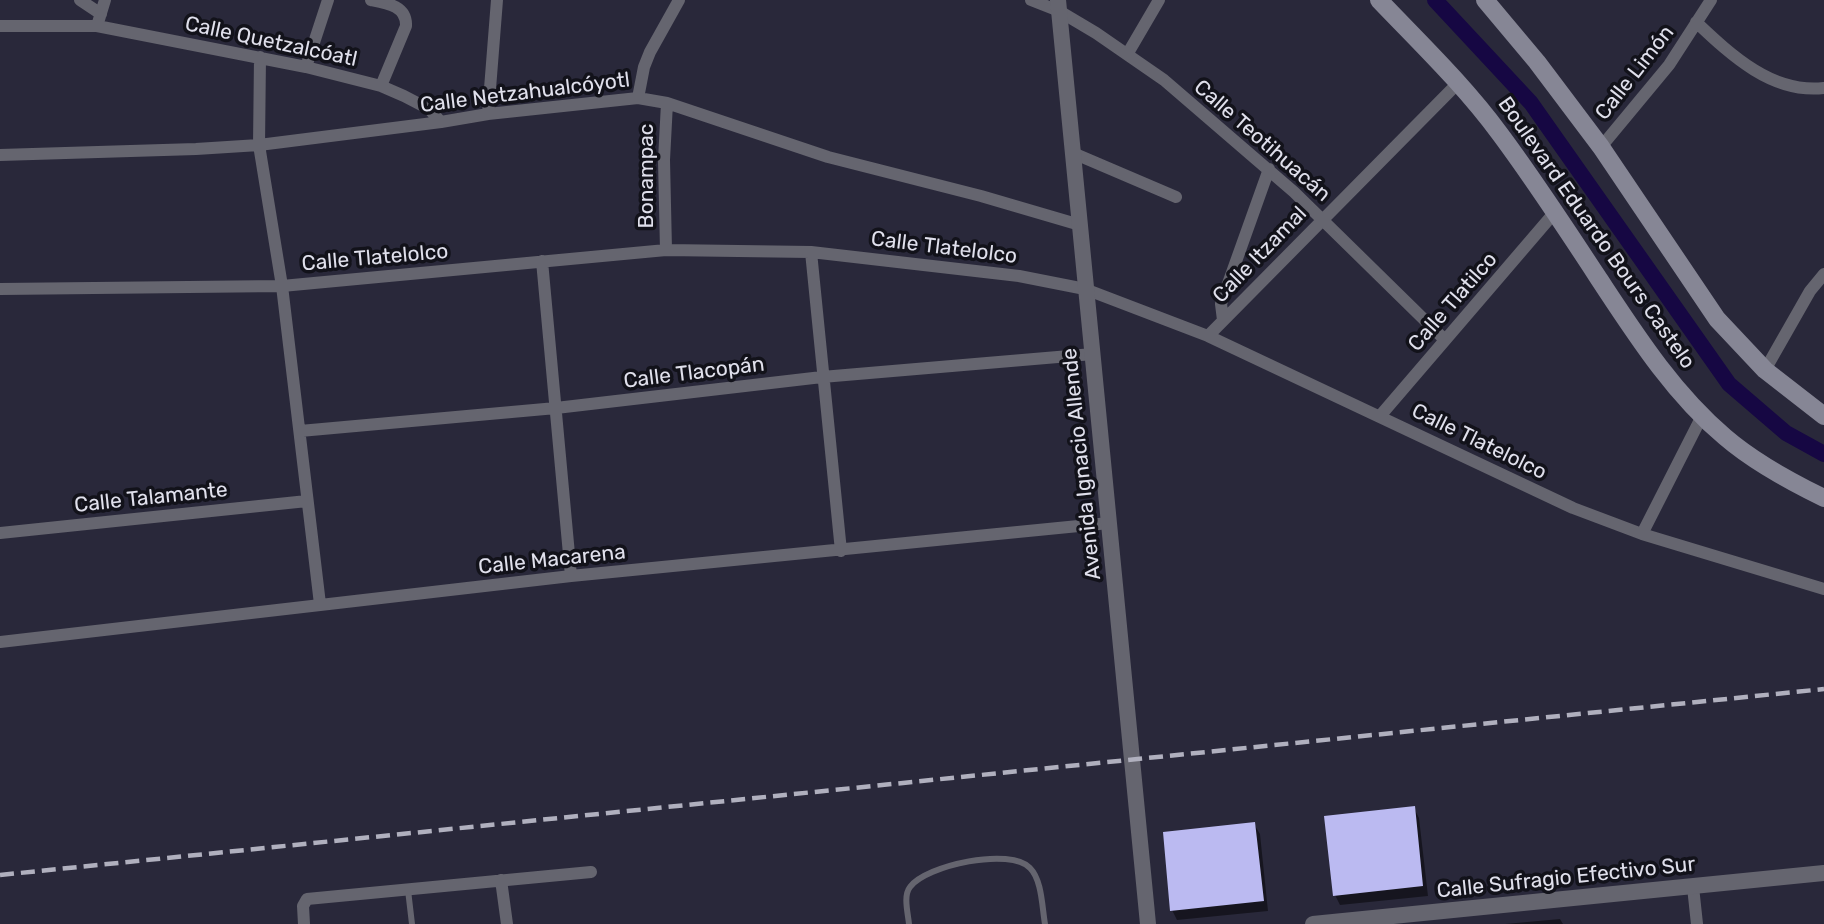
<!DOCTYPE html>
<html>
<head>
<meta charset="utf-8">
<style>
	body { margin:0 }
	canvas { display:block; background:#29283a }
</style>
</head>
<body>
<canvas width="1824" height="924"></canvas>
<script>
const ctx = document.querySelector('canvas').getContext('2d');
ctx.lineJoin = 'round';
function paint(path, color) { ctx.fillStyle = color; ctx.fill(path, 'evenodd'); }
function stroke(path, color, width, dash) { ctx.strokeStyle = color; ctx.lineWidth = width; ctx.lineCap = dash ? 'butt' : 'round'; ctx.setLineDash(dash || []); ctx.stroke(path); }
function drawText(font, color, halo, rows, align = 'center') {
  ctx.font = font + ' Rubik,sans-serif'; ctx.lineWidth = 7; ctx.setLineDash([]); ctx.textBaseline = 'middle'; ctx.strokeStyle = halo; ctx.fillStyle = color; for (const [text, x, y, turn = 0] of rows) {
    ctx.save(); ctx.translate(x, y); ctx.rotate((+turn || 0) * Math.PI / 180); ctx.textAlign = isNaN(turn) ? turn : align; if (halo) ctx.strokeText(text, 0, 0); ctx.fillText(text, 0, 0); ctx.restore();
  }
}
paint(new Path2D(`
	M 1414,808 L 1419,818 L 1428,896 L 1340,905 L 1335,895 Z
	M 1254,824 L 1260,834 L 1268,911 L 1177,920 L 1172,910 Z
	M 1560,919 L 1563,924 L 1505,924 Z`), '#0007');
stroke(new Path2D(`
	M 1435,0 L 1531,103 L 1729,384 L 1786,433 L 1824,454`), '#160743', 16);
paint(new Path2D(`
	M 1415,806 L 1423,886 L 1333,896 L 1324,816 Z
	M 1255,822 L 1264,901 L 1170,911 L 1163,832 Z`), '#bbbaf1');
stroke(new Path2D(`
	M 408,890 L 412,924
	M 909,924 C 908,913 903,896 910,887 C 926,865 1011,847 1030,868 C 1042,880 1042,907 1045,924`), '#65656f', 6);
stroke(new Path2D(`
	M 80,0 L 101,14
	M 371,0 C 387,3 407,6 406,26 L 381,86
	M 1031,0 L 1059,11 L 1096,33 L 1164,80 L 1294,192 L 1445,340
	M 1696,22 C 1731,55 1772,94 1824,88
	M 0,26 L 97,26 L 306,67 L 381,86 L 404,96 L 429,109 L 441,122
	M 97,26 L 105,0
	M 1128,53 L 1159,0
	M 260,57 L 259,145 L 282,286 L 320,604
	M 306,67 L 328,0
	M 638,98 L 644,67 L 650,52 L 679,0
	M 488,114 L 497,0
	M 1601,147 L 1669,65 L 1711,0
	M 1073,153 L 1176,197
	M 0,155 L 196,149 L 259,145 L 441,122 L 488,114 L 638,98 L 667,103 L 828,157 L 981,196 L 1080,225
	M 666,250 L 664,160 L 667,103
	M 811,252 L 841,551
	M 542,261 L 571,576
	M 0,289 L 282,286 L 666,250 L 811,252 L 1019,276 L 1085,289 L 1208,336 L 1573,508 L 1642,534 L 1824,589
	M 1223,320 L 1221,304 L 1224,295 L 1269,169
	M 1208,336 L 1458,83
	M 1765,370 L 1810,291 L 1824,274
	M 1380,416 L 1555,212
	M 300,431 L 556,408 L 822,377 L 1093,354
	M 0,533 L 307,501
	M 1642,534 L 1702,416
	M 0,642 L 571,576 L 1109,523
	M 501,880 L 507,924
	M 1693,887 L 1697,924
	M 304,924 L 303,906 L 307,899 L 591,872`), '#65656f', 12);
stroke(new Path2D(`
	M 1058,0 L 1148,924
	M 1313,924 L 1824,873`), '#65656f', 16);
stroke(new Path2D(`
	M 1379,0 C 1420,43 1464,85 1500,134 C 1535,181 1567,230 1599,279 C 1636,335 1673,393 1725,437 C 1754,462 1789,481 1824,498
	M 1485,0 L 1537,62 L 1601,147 L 1717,319 L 1765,370 L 1824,416`), '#868695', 18);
stroke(new Path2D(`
	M 0,875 L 1824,689`), '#b0b0be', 4.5, [14, 7]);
drawText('21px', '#e0e0ec', '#12121a', [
	["Calle Quetzalcóatl",271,42,12],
	["Calle Limón",1635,73,-52],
	["Calle Netzahualcóyotl",525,93,-7],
	["Calle Teotihuacán",1262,141,41],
	["Bonampac",647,176,-90],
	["Boulevard Eduardo Bours Castelo",1596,233,55],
	["Calle Tlatelolco",944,248,7],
	["Calle Itzamal",1260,255,-46],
	["Calle Tlatelolco",375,258,-5],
	["Calle Tlatilco",1453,302,-49],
	["Calle Tlacopán",694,373,-7],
	["Calle Tlatelolco",1479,442,26],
	["Avenida Ignacio Allende",1082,464,-96],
	["Calle Talamante",151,498,-6],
	["Calle Macarena",552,560,-6],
	["Calle Sufragio Efectivo Sur",1566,878,-6]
]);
</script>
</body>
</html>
